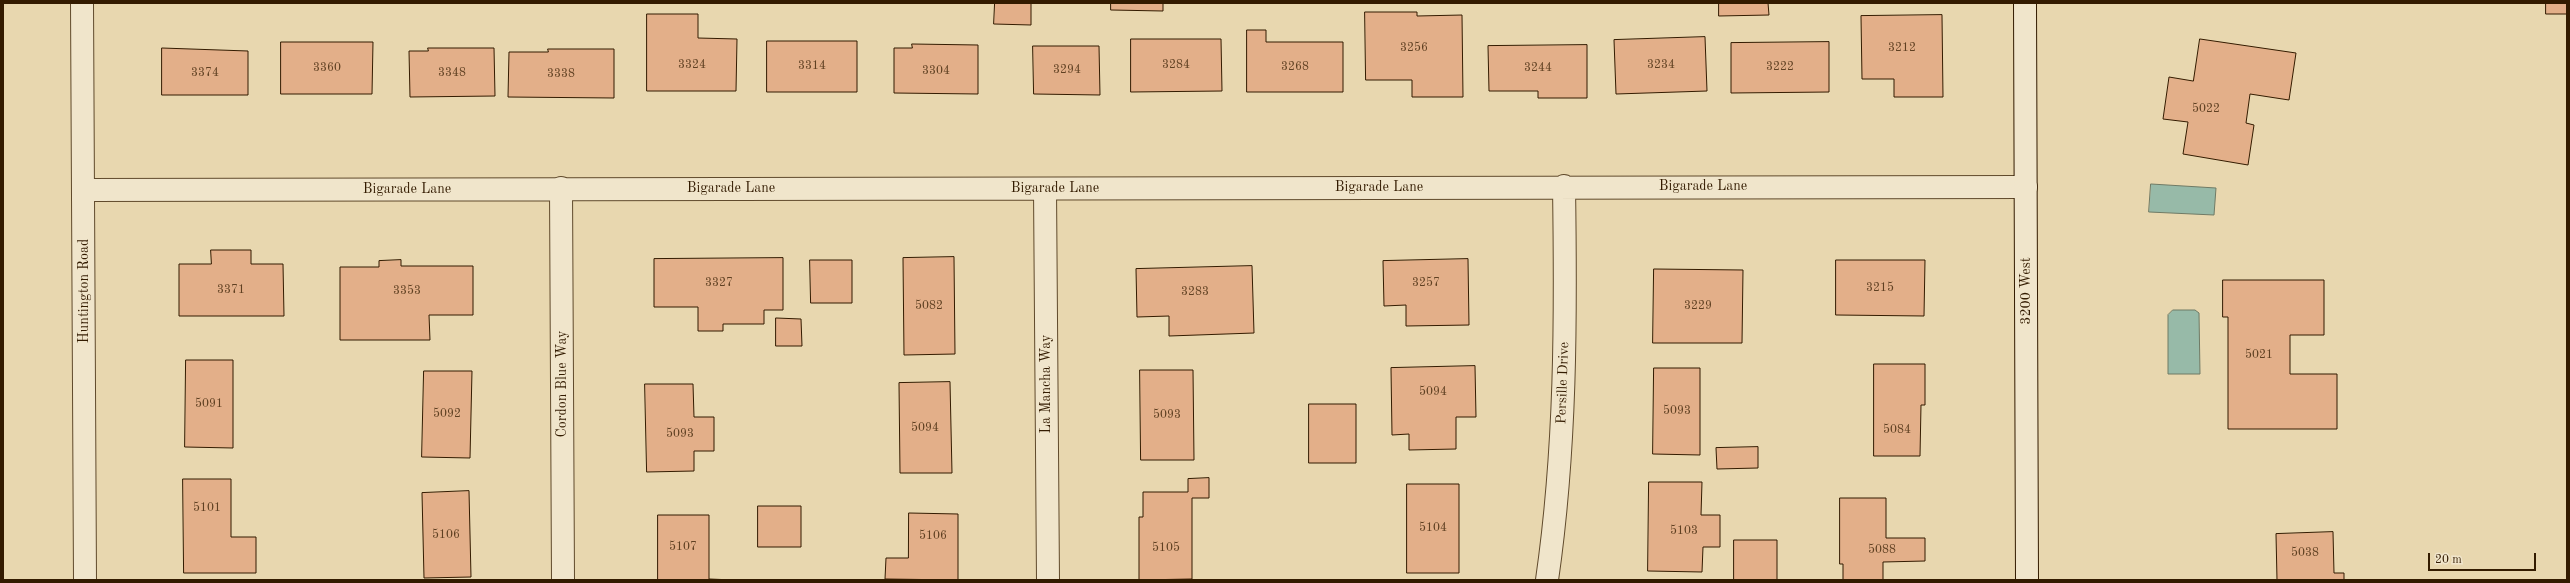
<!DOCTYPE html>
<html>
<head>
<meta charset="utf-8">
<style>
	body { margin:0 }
	#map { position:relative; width:2570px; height:583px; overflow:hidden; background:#e8d7af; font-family:"Old Standard TT",serif }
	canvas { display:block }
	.frame { position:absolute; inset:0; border:4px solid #331b00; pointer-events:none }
	.scale { position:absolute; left:2428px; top:553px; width:108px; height:18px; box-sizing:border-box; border:2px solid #331b00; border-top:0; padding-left:5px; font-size:12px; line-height:14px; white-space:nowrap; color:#331b00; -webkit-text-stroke:3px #f0e5cb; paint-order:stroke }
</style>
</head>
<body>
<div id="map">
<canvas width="2570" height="583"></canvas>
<div class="frame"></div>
<div class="scale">20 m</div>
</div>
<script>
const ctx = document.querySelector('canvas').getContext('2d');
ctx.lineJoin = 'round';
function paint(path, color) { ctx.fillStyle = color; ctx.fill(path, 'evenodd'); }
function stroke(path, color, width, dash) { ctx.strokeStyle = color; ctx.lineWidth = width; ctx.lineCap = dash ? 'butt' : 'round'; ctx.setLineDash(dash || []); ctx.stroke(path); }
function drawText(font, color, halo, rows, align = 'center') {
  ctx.font = font + ' "Old Standard TT",serif'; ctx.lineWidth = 4; ctx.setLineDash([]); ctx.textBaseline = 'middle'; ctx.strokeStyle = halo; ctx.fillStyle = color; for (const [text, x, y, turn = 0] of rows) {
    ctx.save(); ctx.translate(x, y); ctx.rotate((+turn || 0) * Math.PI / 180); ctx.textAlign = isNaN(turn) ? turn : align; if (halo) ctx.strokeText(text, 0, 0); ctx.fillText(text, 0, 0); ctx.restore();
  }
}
const water = new Path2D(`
	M 2151,184 L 2216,188 L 2214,215 L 2149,212 Z
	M 2173,310 L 2195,310 L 2199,313 L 2200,374 L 2168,374 L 2168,315 Z`);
paint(water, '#97baa8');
stroke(water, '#6f7a65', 1);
const building = new Path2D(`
	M 995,3 L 1031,3 L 1031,25 L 994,24 Z
	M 1111,3 L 1163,3 L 1163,11 L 1111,10 Z
	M 1719,3 L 1768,3 L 1769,15 L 1719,16 Z
	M 2546,3 L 2567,3 L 2567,14 L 2546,14 Z
	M 1365,12 L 1417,12 L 1417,16 L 1462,15 L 1463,97 L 1412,97 L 1412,80 L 1366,80 Z
	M 647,14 L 698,14 L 698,38 L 737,39 L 736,91 L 647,91 Z
	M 1942,15 L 1943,97 L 1894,97 L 1894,79 L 1862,79 L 1861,16 Z
	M 1247,30 L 1266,30 L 1266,42 L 1343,42 L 1343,92 L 1247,92 Z
	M 1705,37 L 1707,91 L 1616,94 L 1614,40 Z
	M 1131,39 L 1221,39 L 1222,91 L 1131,92 Z
	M 2200,39 L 2296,53 L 2289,100 L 2250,94 L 2246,123 L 2254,125 L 2248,165 L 2183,154 L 2188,122 L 2163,119 L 2169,77 L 2193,81 Z
	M 767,41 L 857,41 L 857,92 L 767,92 Z
	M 281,42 L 373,42 L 372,94 L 281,94 Z
	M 1829,42 L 1829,92 L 1731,93 L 1731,43 Z
	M 912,44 L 978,45 L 978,94 L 894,93 L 894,48 L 912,48 Z
	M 1587,45 L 1587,98 L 1538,98 L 1538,91 L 1489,91 L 1488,46 Z
	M 1033,46 L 1099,46 L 1100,95 L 1034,94 Z
	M 162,48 L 248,51 L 248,95 L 162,95 Z
	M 428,48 L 494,48 L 495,96 L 410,97 L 409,51 L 428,51 Z
	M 548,49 L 614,49 L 614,98 L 508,97 L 509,52 L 548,52 Z
	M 211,250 L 251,250 L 251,264 L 283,264 L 284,316 L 179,316 L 179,264 L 211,264 Z
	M 954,257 L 955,354 L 904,355 L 903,258 Z
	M 783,258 L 783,310 L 764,310 L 764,324 L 723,324 L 723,331 L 698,331 L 698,307 L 654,307 L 654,259 Z
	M 1468,259 L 1469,325 L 1406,326 L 1406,305 L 1384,306 L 1383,261 Z
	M 401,260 L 401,266 L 473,266 L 473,315 L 429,315 L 430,340 L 340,340 L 340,267 L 379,267 L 379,261 Z
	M 810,260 L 852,260 L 852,303 L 811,303 Z
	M 1836,260 L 1925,260 L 1924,316 L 1836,315 Z
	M 1252,266 L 1254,333 L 1169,336 L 1169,316 L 1137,317 L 1136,269 Z
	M 1654,269 L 1743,270 L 1742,343 L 1653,343 Z
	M 2223,280 L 2324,280 L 2324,335 L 2290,335 L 2290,374 L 2337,374 L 2337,429 L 2228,429 L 2228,317 L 2223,317 Z
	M 776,318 L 801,319 L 802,346 L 776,346 Z
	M 186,360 L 233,360 L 233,448 L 185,447 Z
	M 1874,364 L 1925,364 L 1925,405 L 1921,405 L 1920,456 L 1874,456 Z
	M 1475,366 L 1476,417 L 1456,417 L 1456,449 L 1409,450 L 1409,434 L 1392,435 L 1391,368 Z
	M 1654,368 L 1700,368 L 1700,455 L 1653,454 Z
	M 1140,370 L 1193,370 L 1194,460 L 1141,460 Z
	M 424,371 L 472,371 L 470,458 L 422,457 Z
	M 950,382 L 952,473 L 900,473 L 899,383 Z
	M 645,384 L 693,384 L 694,417 L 714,417 L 714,451 L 694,451 L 694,471 L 647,472 Z
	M 1309,404 L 1356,404 L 1356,463 L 1309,463 Z
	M 1758,447 L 1758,468 L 1717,469 L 1716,448 Z
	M 1209,478 L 1209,498 L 1192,498 L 1192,579 L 1139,580 L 1139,517 L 1143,517 L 1143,492 L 1188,492 L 1188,479 Z
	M 183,479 L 231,479 L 231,537 L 256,537 L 256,573 L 184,573 Z
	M 1649,482 L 1702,482 L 1701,515 L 1720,515 L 1720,547 L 1703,547 L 1702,572 L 1648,571 Z
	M 1407,484 L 1459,484 L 1459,573 L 1407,573 Z
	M 469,491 L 471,577 L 424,578 L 422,493 Z
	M 1840,498 L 1886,498 L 1886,538 L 1925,538 L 1925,561 L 1883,562 L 1883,580 L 1843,580 L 1843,564 L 1840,564 Z
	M 758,506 L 801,506 L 801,547 L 758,547 Z
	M 909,513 L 958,514 L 958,580 L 885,579 L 886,558 L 908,558 Z
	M 658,515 L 709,515 L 709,579 L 734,580 L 658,580 Z
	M 2333,532 L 2334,573 L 2344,573 L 2344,580 L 2277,580 L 2276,534 Z
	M 1734,540 L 1777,540 L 1777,580 L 1734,580 Z`);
paint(building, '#e3af89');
stroke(building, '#331b00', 1);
const street = new Path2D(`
	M 82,3 L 85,580
	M 561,188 L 563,580
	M 1045,189 L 1048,580
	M 84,190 L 2026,187
	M 1547,580 C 1566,449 1566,318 1564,186`);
const secondary = new Path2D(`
	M 2025,3 L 2027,580`);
stroke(street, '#604a2c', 24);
stroke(secondary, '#331b00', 24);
stroke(street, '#f0e5cb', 22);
stroke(secondary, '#f0e5cb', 22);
drawText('12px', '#5f4022', null, [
	["3256",1414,48],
	["3212",1902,48],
	["3324",692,65],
	["3284",1176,65],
	["3234",1661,65],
	["3314",812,66],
	["3268",1295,67],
	["3222",1780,67],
	["3360",327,68],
	["3244",1538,68],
	["3294",1067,70],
	["3304",936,71],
	["3374",205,73],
	["3348",452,73],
	["3338",561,74],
	["5022",2206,109],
	["3327",719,283],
	["3257",1426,283],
	["3215",1880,288],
	["3371",231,290],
	["3353",407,291],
	["3283",1195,292],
	["5082",929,306],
	["3229",1698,306],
	["5021",2259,355],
	["5094",1433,392],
	["5091",209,404],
	["5093",1677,411],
	["5092",447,414],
	["5093",1167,415],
	["5094",925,428],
	["5084",1897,430],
	["5093",680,434],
	["5101",207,508],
	["5104",1433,528],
	["5103",1684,531],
	["5106",446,535],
	["5106",933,536],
	["5107",683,547],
	["5105",1166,548],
	["5088",1882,550],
	["5038",2305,553]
]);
drawText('14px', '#331b00', '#f0e5cb', [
	["Bigarade Lane",1703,186],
	["Bigarade Lane",1379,187],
	["Bigarade Lane",731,188],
	["Bigarade Lane",1055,188],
	["Bigarade Lane",407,189],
	["Huntington Road",84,291,-90],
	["3200 West",2026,291,-90],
	["Persille Drive",1563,383,-88],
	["Cordon Blue Way",562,384,-90],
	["La Mancha Way",1046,384,-90]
]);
</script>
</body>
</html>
